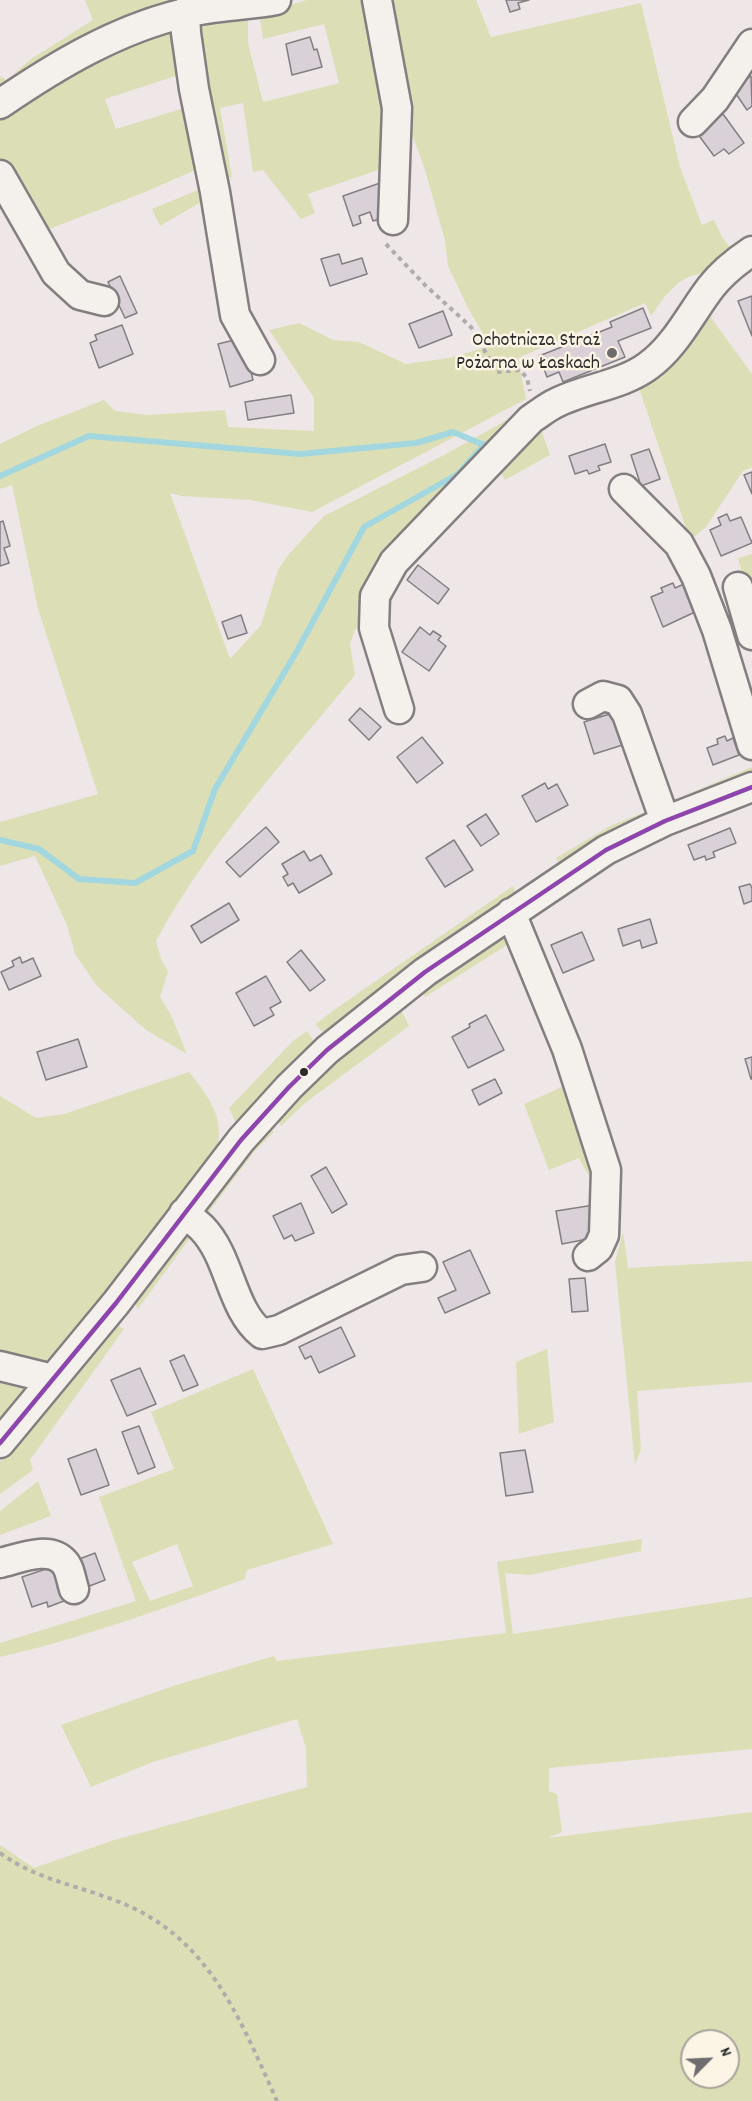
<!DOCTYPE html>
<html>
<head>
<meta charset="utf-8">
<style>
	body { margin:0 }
	#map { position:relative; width:752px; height:2101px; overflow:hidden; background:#eee6e7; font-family:Dekko,sans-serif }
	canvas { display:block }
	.north { position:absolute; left:680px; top:2029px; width:60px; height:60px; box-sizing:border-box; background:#fcf5e5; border:2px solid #a8a49b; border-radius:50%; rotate:66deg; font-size:16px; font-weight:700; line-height:24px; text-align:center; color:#2b2b2b }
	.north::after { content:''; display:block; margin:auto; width:21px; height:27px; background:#6f6c6d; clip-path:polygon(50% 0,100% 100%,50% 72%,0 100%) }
</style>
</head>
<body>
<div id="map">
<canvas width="752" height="2101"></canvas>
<div class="north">N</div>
</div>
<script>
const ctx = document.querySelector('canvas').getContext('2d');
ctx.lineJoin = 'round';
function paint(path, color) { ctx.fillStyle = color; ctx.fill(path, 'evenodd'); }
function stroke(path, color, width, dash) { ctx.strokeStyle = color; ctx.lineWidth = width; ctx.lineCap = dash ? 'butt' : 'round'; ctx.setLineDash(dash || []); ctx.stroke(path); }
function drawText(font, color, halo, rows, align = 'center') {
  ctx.font = font + ' Dekko,sans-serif'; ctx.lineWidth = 5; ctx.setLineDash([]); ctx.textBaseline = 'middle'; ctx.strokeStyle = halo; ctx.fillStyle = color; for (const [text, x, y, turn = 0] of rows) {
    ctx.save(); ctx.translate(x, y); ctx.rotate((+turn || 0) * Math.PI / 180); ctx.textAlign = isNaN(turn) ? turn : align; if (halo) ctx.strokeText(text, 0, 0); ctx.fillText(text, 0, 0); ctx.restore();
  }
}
paint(new Path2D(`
	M 85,0 L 214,0 L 0,96 L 0,76 L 7,80 L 31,59 L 93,20 Z
	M 307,0 L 373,0 L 390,166 L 308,194 L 315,213 L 301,219 L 263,170 L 253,172 L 243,103 L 220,108 L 232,177 L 222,179 L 196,21 L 248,13 L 248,43 L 263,102 L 339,83 L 324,24 L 263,39 L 259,13 L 268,12 Z
	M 384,0 L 476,0 L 491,37 L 641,3 L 680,167 L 702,225 L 714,220 L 722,237 L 735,254 L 712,271 L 690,276 L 678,283 L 665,296 L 651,316 L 645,303 L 518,358 L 526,399 L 312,512 L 250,500 L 181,496 L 170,493 L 230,659 L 261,625 L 278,570 L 289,554 L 324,516 L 444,455 L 525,410 L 541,423 L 542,432 L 550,455 L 505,480 L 501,473 L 427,541 L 364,615 L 355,630 L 350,644 L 355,675 C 285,761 209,843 156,941 L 161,959 L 168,972 L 160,997 L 171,1015 L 187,1054 L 146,1030 L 97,986 L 75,954 L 67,925 L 35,856 L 0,866 L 0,822 L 98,794 L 38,609 L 12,485 L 0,489 L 0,444 L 37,426 L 104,400 L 115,411 L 149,415 L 225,410 L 228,427 L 314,431 L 314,398 L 269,330 L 299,323 L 333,340 L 359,342 L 406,364 L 449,358 L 490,346 L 467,306 L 448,266 L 445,240 L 425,170 L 407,120 Z
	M 171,25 L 188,72 L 105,99 L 116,129 L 194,105 L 207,165 L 145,192 L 39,233 L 0,160 L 0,115 L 15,102 Z
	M 210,185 L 213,199 L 201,202 L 160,226 L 152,209 Z
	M 707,304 L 712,319 L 752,374 L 752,467 L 743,471 L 706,527 L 690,540 L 638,385 Z
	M 752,554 L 752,610 L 738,558 Z
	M 752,767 L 752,778 L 674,808 L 667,803 Z
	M 657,807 L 659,814 L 561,866 L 556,858 L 610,826 Z
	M 513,886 L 515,892 L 513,896 L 329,1034 C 322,1033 319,1029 316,1024 L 334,1010 Z
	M 508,926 L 518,938 L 425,997 L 421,989 Z
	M 400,1008 L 409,1026 L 305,1103 L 281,1126 L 277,1120 L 316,1073 Z
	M 307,1031 L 314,1041 L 313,1048 L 241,1124 L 236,1123 L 229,1108 L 293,1041 Z
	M 189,1072 C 207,1095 225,1116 217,1148 L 131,1264 L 51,1364 L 0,1358 L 0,1096 L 36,1118 L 64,1114 Z
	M 571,1083 L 600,1169 L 588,1175 L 579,1158 L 549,1170 L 524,1104 Z
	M 267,1126 L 274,1132 L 254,1152 L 205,1217 L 203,1205 Z
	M 187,1227 L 195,1231 L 138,1309 L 134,1301 Z
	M 623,1232 L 628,1268 L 752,1261 L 752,1382 L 637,1391 L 641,1449 L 635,1465 L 615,1262 Z
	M 113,1323 L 124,1329 L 30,1460 L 33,1470 L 0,1494 L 0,1462 Z
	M 547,1349 L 554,1422 L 519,1434 L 516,1362 Z
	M 253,1369 L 333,1544 L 247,1570 L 245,1579 C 164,1608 84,1638 0,1657 L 0,1643 L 136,1601 L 99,1497 L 174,1469 L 151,1412 ZM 177,1544 L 193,1586 L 150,1601 L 132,1562 Z
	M 0,1371 L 33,1383 L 0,1422 Z
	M 38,1481 L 51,1516 L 0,1535 L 0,1511 Z
	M 642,1539 L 641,1551 L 530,1575 L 505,1573 L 513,1634 L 752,1597 L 752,1749 L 549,1768 L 549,1791 L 557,1794 L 562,1832 L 548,1838 L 752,1812 L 752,2101 L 0,2101 L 0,1845 L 34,1868 L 111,1841 L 307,1787 L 306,1748 L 297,1719 L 153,1762 L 91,1787 L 61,1725 L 176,1685 L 274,1656 L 277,1661 L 506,1633 L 497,1562 ZM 692,2041 L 728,2041 L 728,2077 L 692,2077 Z`), '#dcdfb6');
stroke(new Path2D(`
	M 0,476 L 89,436 L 300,454 L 416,443 L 453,432 L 484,445
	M 0,840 L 39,849 L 79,879 L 135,883 L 193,851 L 215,789 L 297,651 L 364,527 L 458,474 L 485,444`), '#a2d7df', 6);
const building = new Path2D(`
	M 506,0 L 529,0 L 518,3 L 520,9 L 510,12 Z
	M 310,37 L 314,50 L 317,49 L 322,67 L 292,75 L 286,44 Z
	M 751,76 L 752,106 L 747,110 L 732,88 Z
	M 723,114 L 744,143 L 729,154 L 724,149 L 714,156 L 697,133 Z
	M 380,183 L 391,215 L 373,221 L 370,212 L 359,216 L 361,223 L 353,226 L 343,196 Z
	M 339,254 L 342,264 L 362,258 L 367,274 L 330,286 L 321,259 Z
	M 120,276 L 137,313 L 125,318 L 108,282 Z
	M 752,296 L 752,336 L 738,301 Z
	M 643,308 L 651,328 L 618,341 L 625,357 L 563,382 L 559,372 L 547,377 L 539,356 L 612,327 L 610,322 Z
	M 443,311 L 452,335 L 419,348 L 409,324 Z
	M 122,325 L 133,354 L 99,368 L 90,343 L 97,340 L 95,335 Z
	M 242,338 L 253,380 L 230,387 L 218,344 Z
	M 291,395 L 294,413 L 248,420 L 245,402 Z
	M 605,444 L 611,462 L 598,466 L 600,470 L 589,474 L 587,470 L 575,474 L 569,456 Z
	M 649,449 L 660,479 L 641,486 L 631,455 Z
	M 752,472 L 752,494 L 744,475 Z
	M 727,514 L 730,521 L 741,517 L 752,543 L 721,556 L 710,530 L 721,525 L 718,518 Z
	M 3,521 L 10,546 L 4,548 L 9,563 L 0,566 L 0,522 Z
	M 418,565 L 449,589 L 438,604 L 407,580 Z
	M 673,583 L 675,588 L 684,584 L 695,612 L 663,627 L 651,597 L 663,592 L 661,588 Z
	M 241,615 L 247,633 L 228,639 L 222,622 Z
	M 420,627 L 430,635 L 433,631 L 441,636 L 438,640 L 446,646 L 429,671 L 402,652 Z
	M 360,708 L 381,727 L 369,740 L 349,720 Z
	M 616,712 L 626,744 L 594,754 L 584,722 Z
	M 725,736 L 727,741 L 733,738 L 739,755 L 713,765 L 707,748 L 718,744 L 717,739 Z
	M 422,737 L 443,763 L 417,783 L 397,757 Z
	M 545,783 L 548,789 L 557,784 L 568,805 L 536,822 L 522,796 Z
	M 486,814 L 499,834 L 481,846 L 467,826 Z
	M 266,827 L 279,842 L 240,877 L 226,862 Z
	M 730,828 L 736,843 L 713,852 L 715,857 L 706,860 L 705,856 L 694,860 L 688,845 Z
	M 454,840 L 473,870 L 445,887 L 426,858 Z
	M 304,851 L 310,861 L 321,855 L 332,874 L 299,893 L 293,883 L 288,886 L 283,877 L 288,874 L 282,864 Z
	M 750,884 L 752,888 L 752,901 L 744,904 L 739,887 Z
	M 229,903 L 239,920 L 201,943 L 191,926 Z
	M 650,919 L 657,943 L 642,948 L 640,940 L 623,946 L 618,929 Z
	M 582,932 L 594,960 L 563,973 L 551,945 Z
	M 301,950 L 325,980 L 310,991 L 287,962 Z
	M 20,957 L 22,963 L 33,958 L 41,976 L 9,990 L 1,972 L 14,966 L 12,961 Z
	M 266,976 L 281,1002 L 270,1008 L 274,1015 L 254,1026 L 236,993 Z
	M 486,1015 L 504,1050 L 468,1068 L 452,1037 L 470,1027 L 469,1024 Z
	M 78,1039 L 87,1067 L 46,1080 L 37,1052 Z
	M 752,1057 L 752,1079 L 751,1079 L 745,1059 Z
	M 495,1079 L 502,1093 L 479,1105 L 472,1090 Z
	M 326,1167 L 347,1204 L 332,1213 L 311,1176 Z
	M 301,1203 L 314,1233 L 295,1241 L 292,1235 L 284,1239 L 273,1216 Z
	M 594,1205 L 593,1238 L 562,1244 L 556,1211 Z
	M 470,1250 L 490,1293 L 445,1313 L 438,1298 L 456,1290 L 443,1262 Z
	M 585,1278 L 588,1311 L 572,1312 L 569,1279 Z
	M 341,1327 L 355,1356 L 319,1373 L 311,1356 L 305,1359 L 299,1347 Z
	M 184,1355 L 198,1385 L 183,1391 L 170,1361 Z
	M 140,1368 L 156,1404 L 127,1416 L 111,1380 Z
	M 139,1426 L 155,1467 L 138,1474 L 122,1432 Z
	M 96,1449 L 109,1485 L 81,1495 L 68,1459 Z
	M 525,1450 L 533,1492 L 506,1496 L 500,1453 Z
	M 95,1553 L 105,1580 L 87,1587 L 77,1560 Z
	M 52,1567 L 64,1601 L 48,1607 L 47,1602 L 32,1607 L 22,1577 Z`);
paint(building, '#dad0d8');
stroke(building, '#837f80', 1.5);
const minor = new Path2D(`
	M 377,0 L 397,108 L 393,220
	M 185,12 L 186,33 L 194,89 L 215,192 L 235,315 L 260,360
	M 0,104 C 57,65 117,29 185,13 C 215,5 246,6 276,0
	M 693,122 L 715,99 L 752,44
	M 0,175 L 56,273 L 80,295 L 104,301
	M 624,489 L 679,544 L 696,576 L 717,630 L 752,745
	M 738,587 L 752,635
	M 588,704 L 603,696 L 618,700 L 627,714 L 665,821
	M 399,709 L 374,628 L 375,596 L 394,562 L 531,419 C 539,414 546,408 554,404 C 584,388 621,386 648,366 C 675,347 691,313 711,287 C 722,273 737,261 752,251
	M 511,913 L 567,1049 L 606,1170 L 604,1235 L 598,1248 L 588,1256
	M 184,1213 C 190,1218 197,1223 202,1228 C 231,1258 230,1308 262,1334 L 279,1330 L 401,1270 L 422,1267
	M 0,1366 L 53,1379
	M 0,1443 L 116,1303 L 241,1140 L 289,1087 L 327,1050 L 425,972 L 606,850 L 665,821 L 752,787
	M 0,1563 C 18,1559 49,1545 64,1562 C 70,1568 71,1580 74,1589`);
stroke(minor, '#837f80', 33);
stroke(new Path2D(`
	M 386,244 L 425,285 L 471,327 L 497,372 L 520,370 L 527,378 L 530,391
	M 0,1853 C 38,1880 73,1884 114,1900 C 208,1934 239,2017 277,2101`), '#afacaa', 4, [4.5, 4.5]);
stroke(minor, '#f4f0eb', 28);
stroke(new Path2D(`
	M 0,1443 L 116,1303 L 241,1140 L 289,1087 L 327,1050 L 425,972 L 606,850 L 665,821 L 752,787`), '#8e44ad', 4.5);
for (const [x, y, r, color] of [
	[612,353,6,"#6f6c6d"],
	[304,1072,5,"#2b2b2b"]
]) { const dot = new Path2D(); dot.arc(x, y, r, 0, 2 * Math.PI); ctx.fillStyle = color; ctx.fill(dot); stroke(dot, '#fcf5e5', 2); }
drawText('20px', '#2b2b2b', '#fcf5e5', [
	["Ochotnicza Straż",600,342],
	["Pożarna w Łaskach",600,365]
], 'right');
</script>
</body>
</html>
